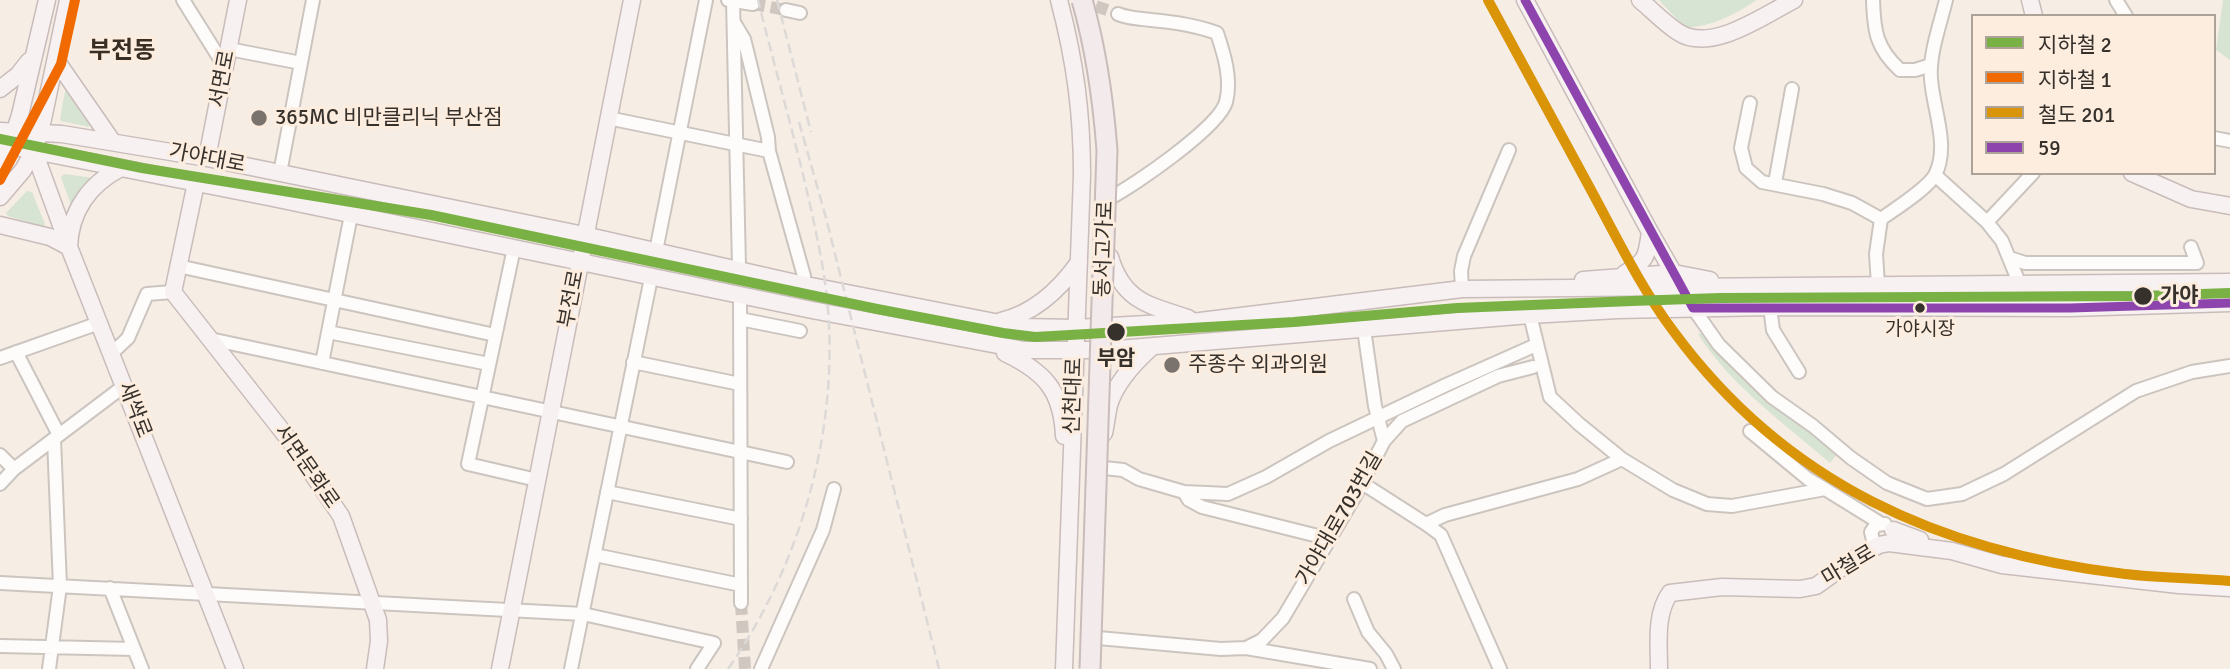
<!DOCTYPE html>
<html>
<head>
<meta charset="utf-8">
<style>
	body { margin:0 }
	#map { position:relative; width:2230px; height:669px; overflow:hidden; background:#f6ede5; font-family:Signika,"Noto Sans KR",sans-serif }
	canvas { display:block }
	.legend { position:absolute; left:1971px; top:14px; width:245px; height:161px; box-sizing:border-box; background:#fceddf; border:2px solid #ada297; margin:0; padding:9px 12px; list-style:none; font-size:21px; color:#37312c }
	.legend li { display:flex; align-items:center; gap:14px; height:35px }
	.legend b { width:35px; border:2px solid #ada297 }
</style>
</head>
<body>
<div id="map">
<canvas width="2230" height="669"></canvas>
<ul class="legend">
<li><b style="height:9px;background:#7ab145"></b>지하철 2</li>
<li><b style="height:9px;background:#f06a00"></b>지하철 1</li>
<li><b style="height:9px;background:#da9407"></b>철도 201</li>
<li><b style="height:9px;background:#8e44ad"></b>59</li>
</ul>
</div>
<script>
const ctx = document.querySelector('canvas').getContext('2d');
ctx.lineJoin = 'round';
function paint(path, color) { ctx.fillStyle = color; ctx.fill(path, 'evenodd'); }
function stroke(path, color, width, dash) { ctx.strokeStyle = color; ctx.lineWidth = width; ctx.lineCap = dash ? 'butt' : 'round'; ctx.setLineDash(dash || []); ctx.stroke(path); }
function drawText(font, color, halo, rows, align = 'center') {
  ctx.font = font + ' Signika,"Noto Sans KR",sans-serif'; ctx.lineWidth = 6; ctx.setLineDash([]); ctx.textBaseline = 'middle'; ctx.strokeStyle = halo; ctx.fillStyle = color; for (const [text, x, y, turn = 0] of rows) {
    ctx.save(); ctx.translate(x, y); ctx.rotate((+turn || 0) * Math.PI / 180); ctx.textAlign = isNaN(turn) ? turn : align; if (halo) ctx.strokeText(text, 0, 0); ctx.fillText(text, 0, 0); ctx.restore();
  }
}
paint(new Path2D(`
	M 1659,0 L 1757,0 C 1734,15 1713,26 1685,28 Z
	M 2223,0 L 2230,0 L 2230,60 L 2216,50 Z
	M 65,91 L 68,92 L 90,124 L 89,127 L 61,121 L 60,119 Z
	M 64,174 L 95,178 L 72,208 L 61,177 Z
	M 27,191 L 32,192 L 45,224 L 43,227 L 8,216 L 6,213 Z
	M 1709,331 L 1837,454 L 1830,463 C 1785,424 1730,385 1698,334 Z`), '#d8e4d3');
stroke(new Path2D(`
	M 1079,0 L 1118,14
	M 753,4 L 786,10
	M 741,603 L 745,669`), '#d0c7c0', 12, [12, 6]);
const minor = new Path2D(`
	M 183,0 L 225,67
	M 728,0 L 753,4
	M 733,0 L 739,266
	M 1873,0 C 1874,31 1876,48 1900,70 L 1915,70 L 1931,65
	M 2116,0 L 2126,16
	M 786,10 L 800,13
	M 735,24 L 744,39 L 747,51 L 768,137 L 769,151 L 804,276
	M 229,49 L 301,63
	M 1750,103 L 1741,148 L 1746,168 L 1762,182 L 1823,194 L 1852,203 L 1881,219
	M 608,118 L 769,151
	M 2214,138 L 2230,141
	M 280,173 L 313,0
	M 1935,175 L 1987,222 L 2002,241 L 2020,285
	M 1775,183 L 1792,89
	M 1110,198 C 1135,185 1219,127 1226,102 C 1232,79 1224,54 1217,33 C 1195,25 1174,22 1151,20 C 1139,18 1130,19 1118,14
	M 1987,222 L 2033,173
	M 514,248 L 468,464 L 537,480
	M 656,251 L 706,0
	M 2010,258 L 2025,263 L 2197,263 L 2191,247
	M 178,266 L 495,335
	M 1878,285 L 1876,254 L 1881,219 C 1895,209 1927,189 1935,175 C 1950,146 1933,109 1931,79 C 1929,54 1940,25 1946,0
	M 1462,289 L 1461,271 L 1464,256 L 1509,150
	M 740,296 L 741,603
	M 1770,307 L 1773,330 L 1799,372
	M 1693,308 L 1719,345 L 1772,397 L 1813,426 L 1851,458 L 1887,483 L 1927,499 L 1962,494 L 2004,474 L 2136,391 L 2192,372 L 2230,366
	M 1530,315 L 1550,397 L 1579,424 L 1622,459 L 1673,490 L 1707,504 L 1732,506 L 1825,489 L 1880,523
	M 740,319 L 800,331
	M 328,332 L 489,364
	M 210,339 L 787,462
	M 16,352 L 59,435
	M 111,354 L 128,338 L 147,294 L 173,292
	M 0,358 L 99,323
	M 633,362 L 740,384
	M 322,363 L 351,215
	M 1750,431 L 1808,479 L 1825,489
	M 1384,441 L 1402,421 L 1498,376 L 1533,367
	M 0,455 L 14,469
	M 1104,468 L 1123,470 L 1139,479 L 1184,492 L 1228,494 L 1266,477 L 1329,441 L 1446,385 L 1536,345
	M 1362,483 L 1426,524 L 1445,515 L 1578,479 L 1622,459
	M 0,484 L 14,469 L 124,386
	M 607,492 L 741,519
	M 1184,492 L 1189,500 L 1202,507 L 1330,539
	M 1426,524 L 1441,535 L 1500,669
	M 1879,545 L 1873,540 L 1871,532 L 1876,525 L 1885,524
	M 595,555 L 741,585
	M 0,583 L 583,614 L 714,643 L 697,669
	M 110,588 L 142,669
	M 1354,599 L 1368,632 L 1386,654 L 1394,669
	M 1098,638 L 1221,649 L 1246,648 L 1370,669
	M 0,646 L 134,649
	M 1246,648 L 1262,640 L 1283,618 L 1358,491 L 1384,441 L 1375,406 L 1364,329
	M 49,669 L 60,586 L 54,439
	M 571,669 L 651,278
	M 761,669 L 823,530 L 834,489`);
const major = new Path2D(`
	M 1059,0 C 1075,61 1082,112 1082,175 L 1064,669
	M 1525,0 L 1650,232 L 1685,293
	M 1640,0 C 1652,10 1664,23 1678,32 C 1711,54 1764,15 1794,0
	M 2030,0 L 2034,16
	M 56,60 L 112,141
	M 0,89 L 18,75 L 29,61
	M 0,131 L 62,134 L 207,158 L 584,235 L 796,283 L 1020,327 L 1076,328 L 1200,321 L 1462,289 L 2230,282
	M 0,144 L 268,197 L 812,310 L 1024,350 L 1106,350 L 1530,315 L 1617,310 L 1770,307 L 2070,308 L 2230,303
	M 34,151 L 69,247 L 235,669
	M 207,158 L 238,0
	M 0,162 L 10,146 L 20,115 L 47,0
	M 2132,173 L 2191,199 L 2230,206
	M 196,183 L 173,292 L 290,441 L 341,516 L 378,620 L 379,641 L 375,669
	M 0,197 L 23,170 L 34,151 L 43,119 L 68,0
	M 0,225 L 50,237 L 69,247 C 70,212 89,184 121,168
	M 1110,257 C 1123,301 1148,305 1188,318
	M 1624,274 C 1647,260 1646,259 1650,232
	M 1583,280 L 1674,273 L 1710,280
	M 1001,321 C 1034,313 1060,289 1079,262
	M 1005,353 C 1045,372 1062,391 1064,436
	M 1104,433 C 1106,424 1107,414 1109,405 C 1116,382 1135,362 1153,346
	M 1893,530 L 1920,540
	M 500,669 L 632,0
	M 1659,669 C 1659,644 1655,614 1670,593 L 1722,587 L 1800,589 L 1816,586 L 1858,556 L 1879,545 L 1889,543 L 1952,551 L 2002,565 L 2179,585 L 2230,588`);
stroke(minor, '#ccc5bf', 16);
stroke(major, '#c9bcba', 19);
stroke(minor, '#fefcfb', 12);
stroke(major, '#f7f1f1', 16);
stroke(new Path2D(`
	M 777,0 L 811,132
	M 799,122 L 826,218 L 939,669
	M 728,669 C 807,556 846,406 823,269 C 807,178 780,89 758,0`), '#dcd9d7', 2.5, [10, 5]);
const highwayBridge = new Path2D(`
	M 1082,0 C 1096,49 1103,98 1107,150 L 1090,669`);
stroke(highwayBridge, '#c9bcba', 23, []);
stroke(highwayBridge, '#f3eaeb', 19);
stroke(new Path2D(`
	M 1525,0 L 1693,308 L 2070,308 L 2230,303`), '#8e44ad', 9);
stroke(new Path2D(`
	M 1488,0 C 1522,63 1557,127 1591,190 C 1617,238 1641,288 1674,332 C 1786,484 1941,552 2125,574 C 2160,578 2195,578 2230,581`), '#da9407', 10);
stroke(new Path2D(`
	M 0,139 L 142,168 L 431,215 L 877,309 L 1003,333 L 1035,337 L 1294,322 L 1457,308 L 1632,301 L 1720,298 L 2143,296 L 2230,293`), '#7ab145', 10);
stroke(new Path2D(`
	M 0,180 L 61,64 L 75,0`), '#f06a00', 10);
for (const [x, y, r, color] of [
	[259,118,9,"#7a736d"],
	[2143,296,10,"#37312c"],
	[1920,308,6,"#37312c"],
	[1116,332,10,"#37312c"],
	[1172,365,9,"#7a736d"]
]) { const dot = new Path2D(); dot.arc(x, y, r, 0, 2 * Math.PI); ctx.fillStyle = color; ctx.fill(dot); stroke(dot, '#fceddf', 2.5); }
drawText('19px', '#37312c', '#fceddf', [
	["가야시장",1920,330]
]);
drawText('21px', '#37312c', '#fceddf', [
	["서면로",223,79,-79],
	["가야대로",207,159,11],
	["동서고가로",1105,249,-88],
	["부전로",572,299,-79],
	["신천대로",1074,396,-88],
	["새싹로",134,410,69],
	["서면문화로",306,467,55],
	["가야대로703번길",1340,519,-60],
	["마철로",1849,566,-31]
]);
drawText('21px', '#37312c', '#fceddf', [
	["365MC 비만클리닉 부산점",275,118],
	["주종수 외과의원",1188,365]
], 'left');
drawText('bold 21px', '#37312c', '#fceddf', [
	["가야",2160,296],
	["부암",1116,359,"center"]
], 'left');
drawText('bold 24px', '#392e23', '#fceddf', [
	["부전동",122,52]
]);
</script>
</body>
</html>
